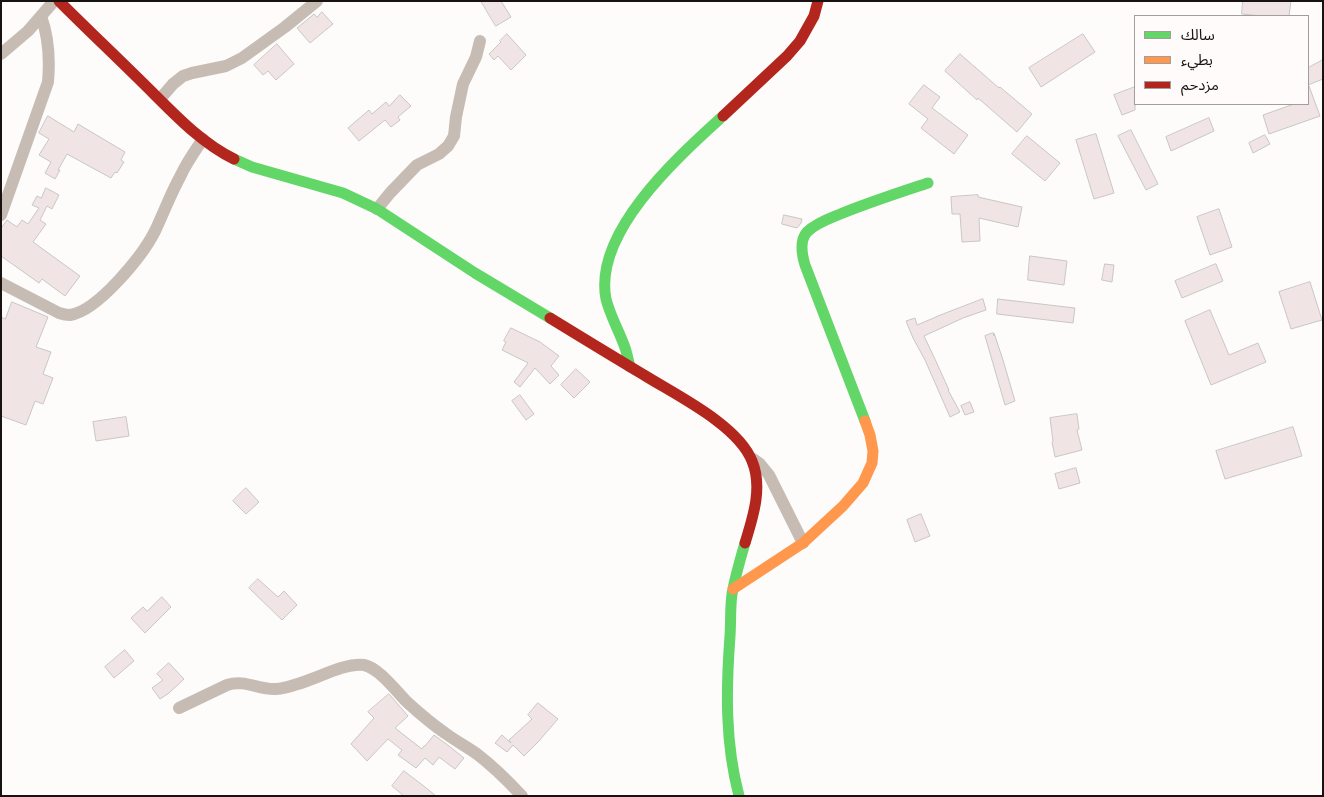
<!DOCTYPE html>
<html>
<head>
<meta charset="utf-8">
<style>
	body { margin:0 }
	#map { position:relative; width:1324px; height:797px; overflow:hidden; background:#fdfcfb; font-family:"Zilla Slab","Noto Sans Arabic",serif }
	canvas { display:block }
	.frame { position:absolute; inset:0; border:2px solid #181311; pointer-events:none }
	.legend { position:absolute; left:1134px; top:15px; width:175px; height:90px; box-sizing:border-box; background:#fefbfa; border:1px solid #a29e9d; margin:0; padding:6px 9px; list-style:none; font-size:15px; color:#181311 }
	.legend li { display:flex; align-items:center; gap:10px; height:25px }
	.legend b { width:25px; border:1px solid #a29e9d }
</style>
</head>
<body>
<div id="map">
<canvas width="1324" height="797"></canvas>
<div class="frame"></div>
<ul class="legend">
<li><b style="height:6px;background:#63d668"></b>سالك</li>
<li><b style="height:6px;background:#ff974d"></b>بطيء</li>
<li><b style="height:6px;background:#b3261e"></b>مزدحم</li>
</ul>
</div>
<script>
const ctx = document.querySelector('canvas').getContext('2d');
ctx.lineJoin = 'round';
function paint(path, color) { ctx.fillStyle = color; ctx.fill(path, 'evenodd'); }
function stroke(path, color, width, dash) { ctx.strokeStyle = color; ctx.lineWidth = width; ctx.lineCap = dash ? 'butt' : 'round'; ctx.setLineDash(dash || []); ctx.stroke(path); }
const building = new Path2D(`
	M 481,1 L 501,1 L 511,17 L 496,26 Z
	M 1243,1 L 1291,1 L 1289,16 L 1261,16 L 1242,14 Z
	M 322,12 L 333,24 L 310,43 L 297,28 L 314,14 L 317,17 Z
	M 507,34 L 526,55 L 511,70 L 498,56 L 494,60 L 489,54 L 501,42 L 500,41 Z
	M 1083,34 L 1095,52 L 1041,87 L 1029,68 Z
	M 277,44 L 294,64 L 276,80 L 268,71 L 263,75 L 254,65 Z
	M 960,54 L 999,88 L 1000,87 L 1032,114 L 1017,132 L 978,98 L 977,100 L 945,71 Z
	M 1323,60 L 1323,79 L 1308,85 L 1308,68 Z
	M 924,85 L 940,97 L 932,108 L 968,135 L 954,154 L 921,128 L 928,119 L 909,104 Z
	M 1308,86 L 1309,86 L 1320,116 L 1269,134 L 1263,115 L 1294,104 L 1308,104 Z
	M 1135,87 L 1135,110 L 1122,115 L 1114,95 Z
	M 400,95 L 411,106 L 398,117 L 400,120 L 391,127 L 385,120 L 359,141 L 348,128 L 369,110 L 372,114 L 386,102 L 389,106 Z
	M 48,116 L 74,132 L 78,124 L 125,152 L 121,160 L 124,162 L 117,173 L 115,172 L 111,178 L 67,154 L 58,170 L 60,170 L 55,179 L 45,173 L 51,162 L 39,155 L 49,139 L 39,133 Z
	M 1209,118 L 1214,131 L 1171,151 L 1166,137 Z
	M 1131,130 L 1158,184 L 1146,190 L 1118,136 Z
	M 1096,134 L 1114,193 L 1094,199 L 1076,140 Z
	M 1265,135 L 1270,144 L 1253,153 L 1249,143 Z
	M 1027,136 L 1060,163 L 1045,181 L 1012,154 Z
	M 46,188 L 59,195 L 52,209 L 47,206 L 40,220 L 46,224 L 33,242 L 80,276 L 65,296 L 42,279 L 39,283 L 1,256 L 1,228 L 7,220 L 17,227 L 22,220 L 28,224 L 39,208 L 32,205 L 37,196 L 41,198 Z
	M 978,195 L 978,197 L 1022,207 L 1018,227 L 979,218 L 980,241 L 962,242 L 960,214 L 952,214 L 951,197 Z
	M 1219,209 L 1232,247 L 1210,255 L 1197,217 Z
	M 784,215 L 802,219 L 801,223 L 797,228 L 782,224 Z
	M 1030,256 L 1067,261 L 1064,285 L 1028,280 Z
	M 1105,264 L 1114,265 L 1112,282 L 1102,280 Z
	M 1216,264 L 1223,281 L 1182,298 L 1175,281 Z
	M 1310,282 L 1322,320 L 1291,329 L 1279,292 Z
	M 983,299 L 986,310 L 963,318 L 924,336 L 934,357 L 949,390 L 948,390 L 960,412 L 950,417 L 925,360 L 913,338 L 906,321 L 915,318 L 917,325 L 943,314 Z
	M 998,299 L 1075,308 L 1073,323 L 997,314 Z
	M 12,302 L 48,317 L 36,347 L 51,352 L 43,374 L 53,378 L 43,404 L 35,401 L 26,425 L 1,416 L 1,317 L 5,319 Z
	M 1210,310 L 1229,355 L 1258,343 L 1266,362 L 1211,385 L 1185,321 Z
	M 511,328 L 540,342 L 559,356 L 551,366 L 559,375 L 550,384 L 535,368 L 520,387 L 514,382 L 528,363 L 502,350 L 506,342 L 504,341 Z
	M 993,333 L 994,336 L 994,333 L 1003,360 L 1015,401 L 1005,405 L 985,336 Z
	M 576,369 L 590,382 L 574,398 L 561,385 Z
	M 520,395 L 534,414 L 526,420 L 512,401 Z
	M 970,402 L 974,412 L 965,415 L 961,406 Z
	M 1077,414 L 1079,429 L 1077,430 L 1082,450 L 1055,457 L 1052,442 L 1053,441 L 1050,418 Z
	M 126,417 L 129,436 L 96,441 L 93,422 Z
	M 1293,427 L 1302,456 L 1225,479 L 1216,451 Z
	M 1076,468 L 1080,483 L 1059,489 L 1055,474 Z
	M 246,488 L 259,502 L 246,514 L 233,501 Z
	M 921,514 L 930,536 L 915,542 L 907,520 Z
	M 258,579 L 278,597 L 284,591 L 297,605 L 282,620 L 249,588 Z
	M 162,597 L 171,607 L 145,633 L 131,618 L 143,607 L 147,611 Z
	M 125,650 L 134,661 L 114,678 L 105,667 Z
	M 169,663 L 184,679 L 169,693 L 160,699 L 152,688 L 163,680 L 157,674 Z
	M 389,694 L 408,716 L 395,728 L 422,749 L 424,746 L 425,746 L 434,735 L 449,746 L 464,758 L 455,769 L 439,757 L 433,765 L 425,758 L 416,768 L 398,755 L 402,750 L 388,739 L 367,761 L 351,744 L 374,718 L 368,712 Z
	M 538,703 L 558,719 L 538,742 L 524,756 L 513,745 L 507,752 L 495,743 L 502,735 L 511,743 L 509,740 L 532,719 L 528,715 Z
	M 404,771 L 425,787 L 436,796 L 404,796 L 392,786 Z`);
paint(building, '#f0e4e4');
stroke(building, '#c9c6c6', 1);
stroke(new Path2D(`
	M 1,54 L 28,31 L 54,1
	M 160,99 L 173,84 L 183,76 L 192,73 L 226,66 L 242,58 L 285,27 L 317,1
	M 377,209 L 390,193 L 417,165 L 439,154 L 448,146 L 454,136 L 456,117 L 463,84 L 476,57 L 480,41
	M 1,215 L 48,82 C 50,59 49,38 41,16
	M 1,283 L 59,313 C 62,314 66,315 70,315 C 98,311 143,255 155,231 C 164,212 171,193 181,175 C 187,162 195,151 203,139
	M 753,459 L 760,464 L 769,475 L 803,543
	M 179,708 L 227,685 C 245,679 258,690 276,689 C 294,688 322,674 341,668 C 348,666 357,664 364,665 C 379,668 396,691 407,702 C 419,713 432,724 445,733 C 456,741 467,747 477,754 C 494,767 508,781 522,796`), '#c7bcb4', 12);
stroke(new Path2D(`
	M 234,159 L 252,167 L 343,193 L 377,209 L 475,273 L 550,318
	M 630,367 C 628,360 627,352 624,345 C 618,329 610,315 606,299 C 593,232 679,156 723,116
	M 865,421 L 805,265 C 802,255 799,241 807,232 C 815,224 828,219 838,215 C 867,203 898,193 928,183
	M 739,796 C 725,743 726,690 730,636 C 731,622 730,608 732,594 C 735,577 740,560 745,543`), '#63d668', 11);
stroke(new Path2D(`
	M 733,589 L 803,543 L 843,506 L 863,483 L 872,463 L 873,451 L 870,435 L 865,421`), '#ff974d', 11);
stroke(new Path2D(`
	M 59,1 C 90,32 122,62 153,93 C 177,117 203,144 234,159
	M 723,116 L 787,56 L 800,41 L 814,16 L 818,1
	M 550,318 C 581,337 612,356 644,375 C 676,395 738,425 752,461 C 763,487 753,517 745,543`), '#b3261e', 11);
</script>
</body>
</html>
